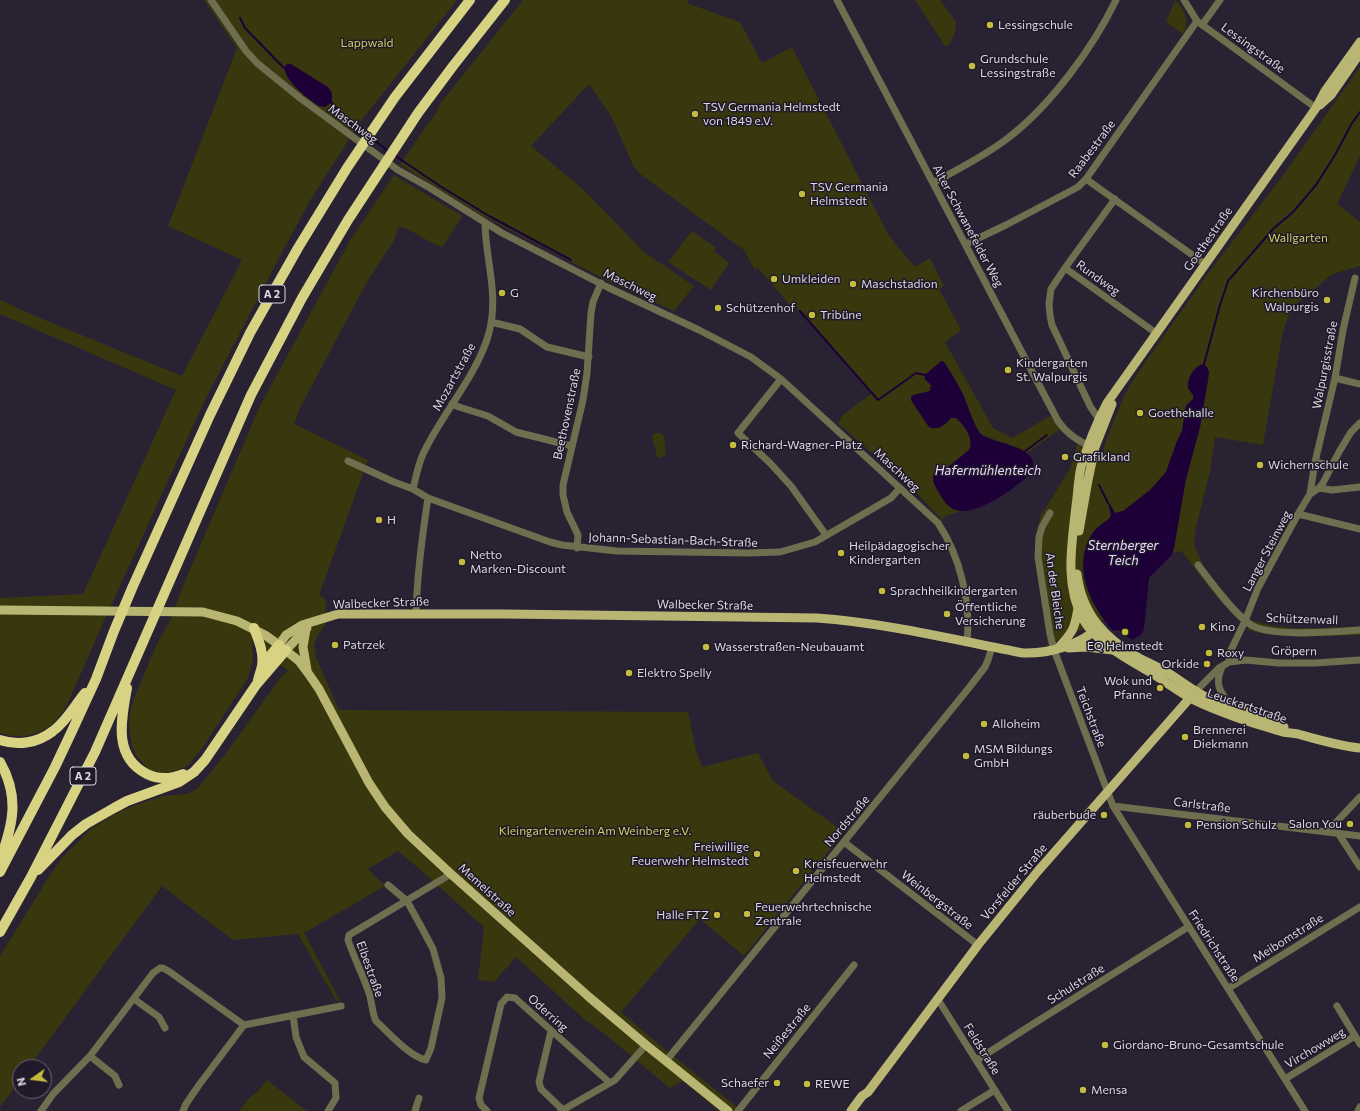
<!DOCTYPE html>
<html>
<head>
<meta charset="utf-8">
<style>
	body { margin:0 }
	#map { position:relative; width:1360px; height:1111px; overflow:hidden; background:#292233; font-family:Commissioner,sans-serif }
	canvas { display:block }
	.north { position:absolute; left:12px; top:1059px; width:40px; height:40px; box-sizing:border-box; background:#1f1929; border:1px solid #6a6573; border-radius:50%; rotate:256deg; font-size:11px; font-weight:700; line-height:16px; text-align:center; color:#dbd7e2 }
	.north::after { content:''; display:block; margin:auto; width:14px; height:18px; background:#c4bc3e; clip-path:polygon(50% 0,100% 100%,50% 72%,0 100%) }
</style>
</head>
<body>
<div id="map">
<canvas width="1360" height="1111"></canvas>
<div class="north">N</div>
</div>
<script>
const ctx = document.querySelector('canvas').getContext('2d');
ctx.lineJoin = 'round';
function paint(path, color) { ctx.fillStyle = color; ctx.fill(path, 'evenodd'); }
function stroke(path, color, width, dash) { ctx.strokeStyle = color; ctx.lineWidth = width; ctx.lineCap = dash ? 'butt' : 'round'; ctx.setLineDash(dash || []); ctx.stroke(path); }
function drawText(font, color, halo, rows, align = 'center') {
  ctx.font = font + ' Commissioner,sans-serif'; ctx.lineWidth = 3; ctx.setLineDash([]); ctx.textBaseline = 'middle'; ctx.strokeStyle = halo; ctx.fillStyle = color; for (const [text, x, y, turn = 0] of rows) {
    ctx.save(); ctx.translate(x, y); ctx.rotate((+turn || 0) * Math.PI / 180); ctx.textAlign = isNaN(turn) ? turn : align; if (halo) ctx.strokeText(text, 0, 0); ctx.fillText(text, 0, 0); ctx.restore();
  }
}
paint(new Path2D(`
	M 204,0 L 457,0 L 360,122 L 311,199 L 280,256 L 204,402 L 103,623 L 68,703 C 53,730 31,743 0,733 L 0,598 L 83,594 L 176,390 L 0,314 L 0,300 L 35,316 L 182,376 L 242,260 L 168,226 L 237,48 Z
	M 523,0 L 687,0 L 689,4 L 740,22 L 762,63 L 792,47 L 888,234 L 896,245 L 915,267 L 930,258 L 944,286 L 939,289 L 961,330 L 945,342 L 993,428 L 1012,438 L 1050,416 L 1060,429 L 1027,453 L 1018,448 L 982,435 L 978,431 C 968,408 959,381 943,361 L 924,378 L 931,385 L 930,391 L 913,395 L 912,402 L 929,427 L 931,428 L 945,424 L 951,418 L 956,418 C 964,425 975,440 969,450 L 948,467 L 937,472 L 933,481 C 939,494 946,508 962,511 L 948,515 L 942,520 L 913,489 L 838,423 L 843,415 L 872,393 L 793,303 L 790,305 L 758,268 L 755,270 L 744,250 L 640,174 L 634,167 L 611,116 L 589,84 L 531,146 L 584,190 L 644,252 L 694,286 L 674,311 L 610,282 L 483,216 L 400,165 L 429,122 L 436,114 L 440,104 Z
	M 915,0 L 940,0 L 956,22 C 957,30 952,41 948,46 L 945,46 Z
	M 1175,0 C 1185,8 1190,23 1183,34 L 1166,22 Z
	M 1360,67 L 1360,156 L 1337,204 L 1360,222 L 1360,266 L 1336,273 L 1330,276 L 1297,303 L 1291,311 L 1285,325 L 1282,336 L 1263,445 L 1215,437 L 1210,472 L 1195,532 L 1194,545 L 1204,567 L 1240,612 L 1244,613 L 1238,620 L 1211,590 L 1183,553 L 1180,551 L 1173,553 L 1186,479 L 1200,427 L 1208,380 L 1188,388 L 1193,395 L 1193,399 L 1186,405 L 1182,431 L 1166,472 L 1153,488 L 1123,511 L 1115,513 L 1108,505 L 1111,514 L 1110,518 C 1104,523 1096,527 1092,535 C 1075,562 1086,596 1104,620 L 1048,645 L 1035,557 L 1035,540 L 1041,515 L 1070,469 L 1078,442 L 1101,457 L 1107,438 L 1125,394 L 1137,374 L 1207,275 L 1284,174 Z
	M 394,175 L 462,216 L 443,247 C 428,243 415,231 399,226 L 393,242 L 368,280 L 300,408 L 294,424 L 368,460 L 319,595 L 326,600 L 325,625 L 318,635 L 314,645 L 316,657 L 339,710 L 688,712 L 696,751 L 702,767 L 758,753 L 773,781 L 844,832 L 744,956 L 700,919 L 621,1012 L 667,1051 L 742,1111 L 719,1111 L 683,1081 L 670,1088 L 601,1031 L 584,1019 L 516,957 L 494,982 L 478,980 L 484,927 C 455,902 428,875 398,851 L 368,869 L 385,886 L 304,933 L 340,1000 L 337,1002 L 298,934 L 233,940 L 162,886 L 29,1067 L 20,1067 L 20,1080 L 0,1107 L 0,956 L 50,875 L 62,858 L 91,829 L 113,815 L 133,806 L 162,796 L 187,794 L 197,789 L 224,756 L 281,677 L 288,671 L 252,640 L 253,659 L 248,678 L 203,747 L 191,762 L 185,767 L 172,772 L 164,773 L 155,772 L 147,768 L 136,755 L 132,746 L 129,726 L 130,711 L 136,694 L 155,648 L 171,619 L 183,586 L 259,408 L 349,242 Z
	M 692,231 L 716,248 L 714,251 L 729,263 L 711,290 L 668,262 Z
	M 654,433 L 660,433 L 664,436 L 666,455 L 661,458 L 657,456 L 652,437 Z
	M 1250,620 C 1286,632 1323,628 1360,626 L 1360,635 C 1323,636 1283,639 1247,630 Z
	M 267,1080 L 307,1111 L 239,1111 L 249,1098 L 258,1091 Z`), '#39370e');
paint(new Path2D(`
	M 287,64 L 291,64 L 328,87 C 334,94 334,103 325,107 L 319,106 C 307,98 287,83 284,68 Z
	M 941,361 L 944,362 C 951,373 957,383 963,394 C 967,404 975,429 982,435 C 994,444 1036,445 1033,467 C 1031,476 1019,483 1012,489 C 999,498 973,515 956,510 C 948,508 943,500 939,493 C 936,488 933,483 933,476 L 937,472 L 948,467 L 969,450 C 975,440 964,424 956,418 L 951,418 C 945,425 938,431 929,427 L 911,400 L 911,397 L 914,395 L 930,391 L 931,385 L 925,379 L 925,375 Z
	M 1204,364 L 1207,367 L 1209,372 L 1208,380 L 1200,427 L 1186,479 L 1174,548 L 1171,556 L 1149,578 L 1144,629 L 1142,634 L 1132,640 L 1118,630 L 1113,631 C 1091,606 1071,566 1092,534 C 1096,527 1104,523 1110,518 L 1111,514 L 1108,503 L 1110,504 L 1115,513 L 1123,511 L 1150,490 L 1166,472 L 1177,441 L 1182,431 L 1186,406 L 1193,399 L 1193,395 L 1188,388 C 1187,379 1194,365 1204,364 Z`), '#1d0037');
stroke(new Path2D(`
	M 240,18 L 245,28 L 284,68
	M 331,102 L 347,121 L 366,135
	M 371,138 L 388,151
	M 394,155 L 440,186 L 489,216 L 571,260
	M 800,311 L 878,400 L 916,373 L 925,375
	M 1204,364 L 1220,305 L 1228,281 L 1273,229 L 1293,212 L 1316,185 L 1335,155 L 1352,123 L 1360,112
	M 1024,452 L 1047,435
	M 1099,485 L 1108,503`), '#1d0037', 2);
stroke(new Path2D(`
	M 211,0 L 246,51 L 257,63 L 300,98 L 398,170 L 430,188 L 502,233 L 607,287 L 699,330 L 751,357 L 781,379 L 938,523 C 960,556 971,602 967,642
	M 837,0 L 1058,421 C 1067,434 1079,442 1093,447
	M 1184,0 L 1197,21 L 1316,108
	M 1202,25 L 1220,0
	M 1086,179 L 1205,264
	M 933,183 C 958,169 985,156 1008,138 C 1050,106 1093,48 1116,0
	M 966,244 L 1006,225 L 1078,187 L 1086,179 L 1197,21
	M 1065,268 L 1115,199
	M 491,322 L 520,329 L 547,347 L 589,357
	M 1335,378 L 1360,384
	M 781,379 L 738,433 L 770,463 L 791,486 L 826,535
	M 452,404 L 459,407 L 488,416 L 516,432 L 572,446
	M 1098,418 L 1090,406 L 1052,325 L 1050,315 L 1049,304 L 1051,289 L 1065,268 L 1156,333
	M 348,461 L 394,482 L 413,489 L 428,498 L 550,542 L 562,545 L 617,551 L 748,553 L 780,552 L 815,542 L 891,498 L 900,488
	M 1315,462 L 1332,466
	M 1319,488 L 1332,490 L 1360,487
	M 413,489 C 416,477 418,465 423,454 C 442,413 477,376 489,333 C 499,293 486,263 485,224
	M 1310,494 L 1315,462 L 1335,378 L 1343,330 L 1355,278
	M 1050,513 L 1042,527 L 1039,537 L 1038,557 L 1050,634 L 1054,650 L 1113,806 L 1305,1111
	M 1298,514 L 1360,529
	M 577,548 L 578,535 L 567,512 L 563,495 L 563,485 L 583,400 L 587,373 L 591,313 L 593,302 L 601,283
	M 1198,565 C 1210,581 1236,617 1253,626 C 1274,637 1335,632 1360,630
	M 416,614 C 417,574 422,537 428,498
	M 1229,662 L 1230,652 L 1245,621 L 1258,588 L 1298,514 L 1310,494 L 1319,488 L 1323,483 L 1339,452 L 1351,432 L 1360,423
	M 1222,667 C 1214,684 1220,692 1231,706
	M 1196,691 L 1219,668 L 1229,662 L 1246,660 L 1278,663 L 1315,663 L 1360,660
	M 1113,806 L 1360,836
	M 1328,831 L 1360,797
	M 1338,833 L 1360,867
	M 844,842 L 978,945
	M 388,885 L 407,901 L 423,930 L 433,949 L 441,978 L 442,998 L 431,1048 L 426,1060 C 410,1057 388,1032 376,1021 C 372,1013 372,1002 369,993 C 363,975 354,958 348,940 L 349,935 L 451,874
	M 1229,988 L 1360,907
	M 937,998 L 1008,1111
	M 134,999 L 159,1017 L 165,1028
	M 1337,1006 L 1360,1044
	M 293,1015 L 296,1037 L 304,1057 L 335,1083 L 336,1098 L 328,1111
	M 551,1031 L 539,1082 L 541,1089 L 563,1110
	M 90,1056 L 115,1076 L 119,1085
	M 977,1060 L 1033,1024 L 1188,927
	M 666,1061 L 968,689 L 985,667 L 988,660 L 992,647
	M 1285,1079 L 1355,1036
	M 41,1111 L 53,1094 L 90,1056 L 153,973 L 160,968 L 163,968 L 170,972 L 244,1025
	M 183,1111 L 186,1104 L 199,1085 L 244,1025 L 341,1006
	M 415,1111 L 419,1098
	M 487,1111 L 481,1105 L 479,1098 L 501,1004 L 507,997 L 515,998 L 610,1083
	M 561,1111 L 615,1080 L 646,1045
	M 738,1111 L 854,965
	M 961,1111 L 995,1090
	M 1358,1111 L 1360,1107`), '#6f6e4f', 7);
stroke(new Path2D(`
	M 1360,42 L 1325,91 L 1316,108 L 1107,403 C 1096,424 1088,444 1081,467 C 1078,480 1078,493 1076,506 C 1072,543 1064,584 1083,619 C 1096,642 1124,657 1146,670 C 1162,679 1176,690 1192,699 C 1220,713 1253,723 1283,732 C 1288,733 1293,733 1298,734 C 1319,740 1339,746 1360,748
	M 1320,105 L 1331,95 L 1360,53
	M 1079,531 L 1088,480 L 1095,447 L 1112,404
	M 1077,574 C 1082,614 1105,639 1139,658 C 1147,662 1156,666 1163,670 C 1179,679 1194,692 1210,699 C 1217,702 1224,703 1230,706 C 1249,712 1267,719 1284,727
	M 0,610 L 203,612 L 237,621 L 265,635 L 279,645 L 299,661 L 308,673 L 319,689 L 369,783 L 385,807 L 408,834 L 451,874 L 589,997 L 646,1045 L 728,1111
	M 306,629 L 303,647 L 307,670
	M 279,645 L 286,635 L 302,625 L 338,614 L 505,614 L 817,618 C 887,623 955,640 1023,653 C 1049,654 1080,645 1099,627
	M 1059,647 C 1073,632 1075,628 1078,608
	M 1068,648 L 1086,647 L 1113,650
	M 286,650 L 307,628
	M 851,1111 L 862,1096 L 868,1092 L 978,945 L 1038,871 L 1196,691`), '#b9b674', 9);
stroke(new Path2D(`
	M 254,628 C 259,641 264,653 262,666
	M 258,680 L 262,666 L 279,645
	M 127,688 C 121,720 113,757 147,774 C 159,780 171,779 183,774
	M 0,740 C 18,746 38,743 53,731 C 66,722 75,705 85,693
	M 0,762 C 20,797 13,825 0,860
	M 38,870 L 72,835 L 86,824 L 114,808 L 127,801 L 179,782 L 194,772 L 205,760 L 256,685 L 286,650
	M 0,872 L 55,767 L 72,731 L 96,679 L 114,631 L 133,586 L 210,415 L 250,333 L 298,248 L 347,168 L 395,97 L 470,0
	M 0,932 L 31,877 L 95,752 L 251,395 L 302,298 L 348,220 L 418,113 L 453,66 L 505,0`), '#d7d383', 10);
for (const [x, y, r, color] of [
	[990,25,4,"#c4bc3e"],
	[972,66,4,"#c4bc3e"],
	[695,114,4,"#c4bc3e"],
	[802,194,4,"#c4bc3e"],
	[774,279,4,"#c4bc3e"],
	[853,284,4,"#c4bc3e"],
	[502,293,4,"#c4bc3e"],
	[1327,300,4,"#c4bc3e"],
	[718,308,4,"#c4bc3e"],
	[812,315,4,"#c4bc3e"],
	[1008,370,4,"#c4bc3e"],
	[1140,413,4,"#c4bc3e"],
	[733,445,4,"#c4bc3e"],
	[1065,457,4,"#c4bc3e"],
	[1260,465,4,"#c4bc3e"],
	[379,520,4,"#c4bc3e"],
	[841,553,4,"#c4bc3e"],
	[462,562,4,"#c4bc3e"],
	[882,591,4,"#c4bc3e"],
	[947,614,4,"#c4bc3e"],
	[1202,627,4,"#c4bc3e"],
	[1125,632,4,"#c4bc3e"],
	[335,645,4,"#c4bc3e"],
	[706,647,4,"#c4bc3e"],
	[1209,653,4,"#c4bc3e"],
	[1207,664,4,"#c4bc3e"],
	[629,673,4,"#c4bc3e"],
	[1160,688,4,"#c4bc3e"],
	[984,724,4,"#c4bc3e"],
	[1185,737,4,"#c4bc3e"],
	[966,756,4,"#c4bc3e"],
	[1104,815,4,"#c4bc3e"],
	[1350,824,4,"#c4bc3e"],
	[1188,825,4,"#c4bc3e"],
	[757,854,4,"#c4bc3e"],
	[796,871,4,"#c4bc3e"],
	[747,914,4,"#c4bc3e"],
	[717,915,4,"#c4bc3e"],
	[1105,1045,4,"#c4bc3e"],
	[777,1083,4,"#c4bc3e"],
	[807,1084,4,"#c4bc3e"],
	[1083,1090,4,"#c4bc3e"]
]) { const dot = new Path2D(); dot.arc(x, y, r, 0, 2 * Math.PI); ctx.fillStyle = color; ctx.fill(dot); stroke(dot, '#1f1929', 1.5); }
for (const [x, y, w] of [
	[272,294,26],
	[83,776,26]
]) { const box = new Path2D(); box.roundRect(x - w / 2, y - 9, w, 18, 3); ctx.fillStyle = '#1f1929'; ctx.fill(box); stroke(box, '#dbd7e2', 1); }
drawText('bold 11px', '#dbd7e2', null, [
	["A 2",272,294],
	["A 2",83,776]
]);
drawText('12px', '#dbd7e2', '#1f1929', [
	["Lessingschule",998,25],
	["Grundschule",980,59],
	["Lessingstraße",980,73],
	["TSV Germania Helmstedt",703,107],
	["von 1849 e.V.",703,121],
	["TSV Germania",810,187],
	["Helmstedt",810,201],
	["Umkleiden",782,279],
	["Maschstadion",861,284],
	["G",510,293],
	["Kirchenbüro",1319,293,"right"],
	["Walpurgis",1319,307,"right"],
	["Schützenhof",726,308],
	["Tribüne",820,315],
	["Kindergarten",1016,363],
	["St. Walpurgis",1016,377],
	["Goethehalle",1148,413],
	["Richard-Wagner-Platz",741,445],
	["Grafikland",1073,457],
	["Wichernschule",1268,465],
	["H",387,520],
	["Heilpädagogischer",849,546],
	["Kindergarten",849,560],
	["Netto",470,555],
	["Marken-Discount",470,569],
	["Sprachheilkindergarten",890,591],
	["Öffentliche",955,607],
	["Versicherung",955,621],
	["Kino",1210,627],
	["Patrzek",343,645],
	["EQ Helmstedt",1125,646,"center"],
	["Wasserstraßen-Neubauamt",714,647],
	["Roxy",1217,653],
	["Orkide",1199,664,"right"],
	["Elektro Spelly",637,673],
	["Wok und",1152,681,"right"],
	["Pfanne",1152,695,"right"],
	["Alloheim",992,724],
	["Brennerei",1193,730],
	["Diekmann",1193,744],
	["MSM Bildungs",974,749],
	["GmbH",974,763],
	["räuberbude",1096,815,"right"],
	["Salon You",1342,824,"right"],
	["Pension Schulz",1196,825],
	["Freiwillige",749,847,"right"],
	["Feuerwehr Helmstedt",749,861,"right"],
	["Kreisfeuerwehr",804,864],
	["Helmstedt",804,878],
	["Feuerwehrtechnische",755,907],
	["Zentrale",755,921],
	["Halle FTZ",709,915,"right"],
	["Giordano-Bruno-Gesamtschule",1113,1045],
	["Schaefer",769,1083,"right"],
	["REWE",815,1084],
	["Mensa",1091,1090]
], 'left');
drawText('12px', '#d3cd5f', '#1f1929', [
	["Lappwald",367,43],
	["Wallgarten",1298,238],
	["Kleingartenverein Am Weinberg e.V.",595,831]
]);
drawText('12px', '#dbd7e2', '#1f1929', [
	["Lessingstraße",1253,48,36],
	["Maschweg",353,124,36],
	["Raabestraße",1092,149,-53],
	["Alter Schwanefelder Weg",968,226,62],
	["Goethestraße",1208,239,-55],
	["Rundweg",1098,278,36],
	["Maschweg",630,285,26],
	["Walpurgisstraße",1325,365,-79],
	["Mozartstraße",454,377,-61],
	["Beethovenstraße",567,414,-78],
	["Maschweg",897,470,43],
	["Johann-Sebastian-Bach-Straße",673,540,2],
	["Langer Steinweg",1267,551,-62],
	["An der Bleiche",1055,591,82],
	["Walbecker Straße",381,603,-2],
	["Walbecker Straße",705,605,1],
	["Schützenwall",1302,619,2],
	["Gröpern",1294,651,1],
	["Leuckartstraße",1247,706,19],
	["Teichstraße",1091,717,69],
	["Carlstraße",1202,805,7],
	["Nordstraße",847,821,-50],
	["Vorsfelder Straße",1014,882,-50],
	["Memelstraße",487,890,42],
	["Weinbergstraße",937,900,38],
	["Meibomstraße",1288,938,-32],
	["Friedrichstraße",1214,946,57],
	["Elbestraße",370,969,70],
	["Schulstraße",1076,984,-32],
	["Oderring",548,1013,42],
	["Neißestraße",787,1031,-51],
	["Virchowweg",1315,1048,-31],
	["Feldstraße",982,1049,58]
]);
drawText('italic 13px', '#e7d9ff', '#1f1929', [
	["Hafermühlenteich",988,471],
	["Sternberger",1123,546],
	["Teich",1123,561]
]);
</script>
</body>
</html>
